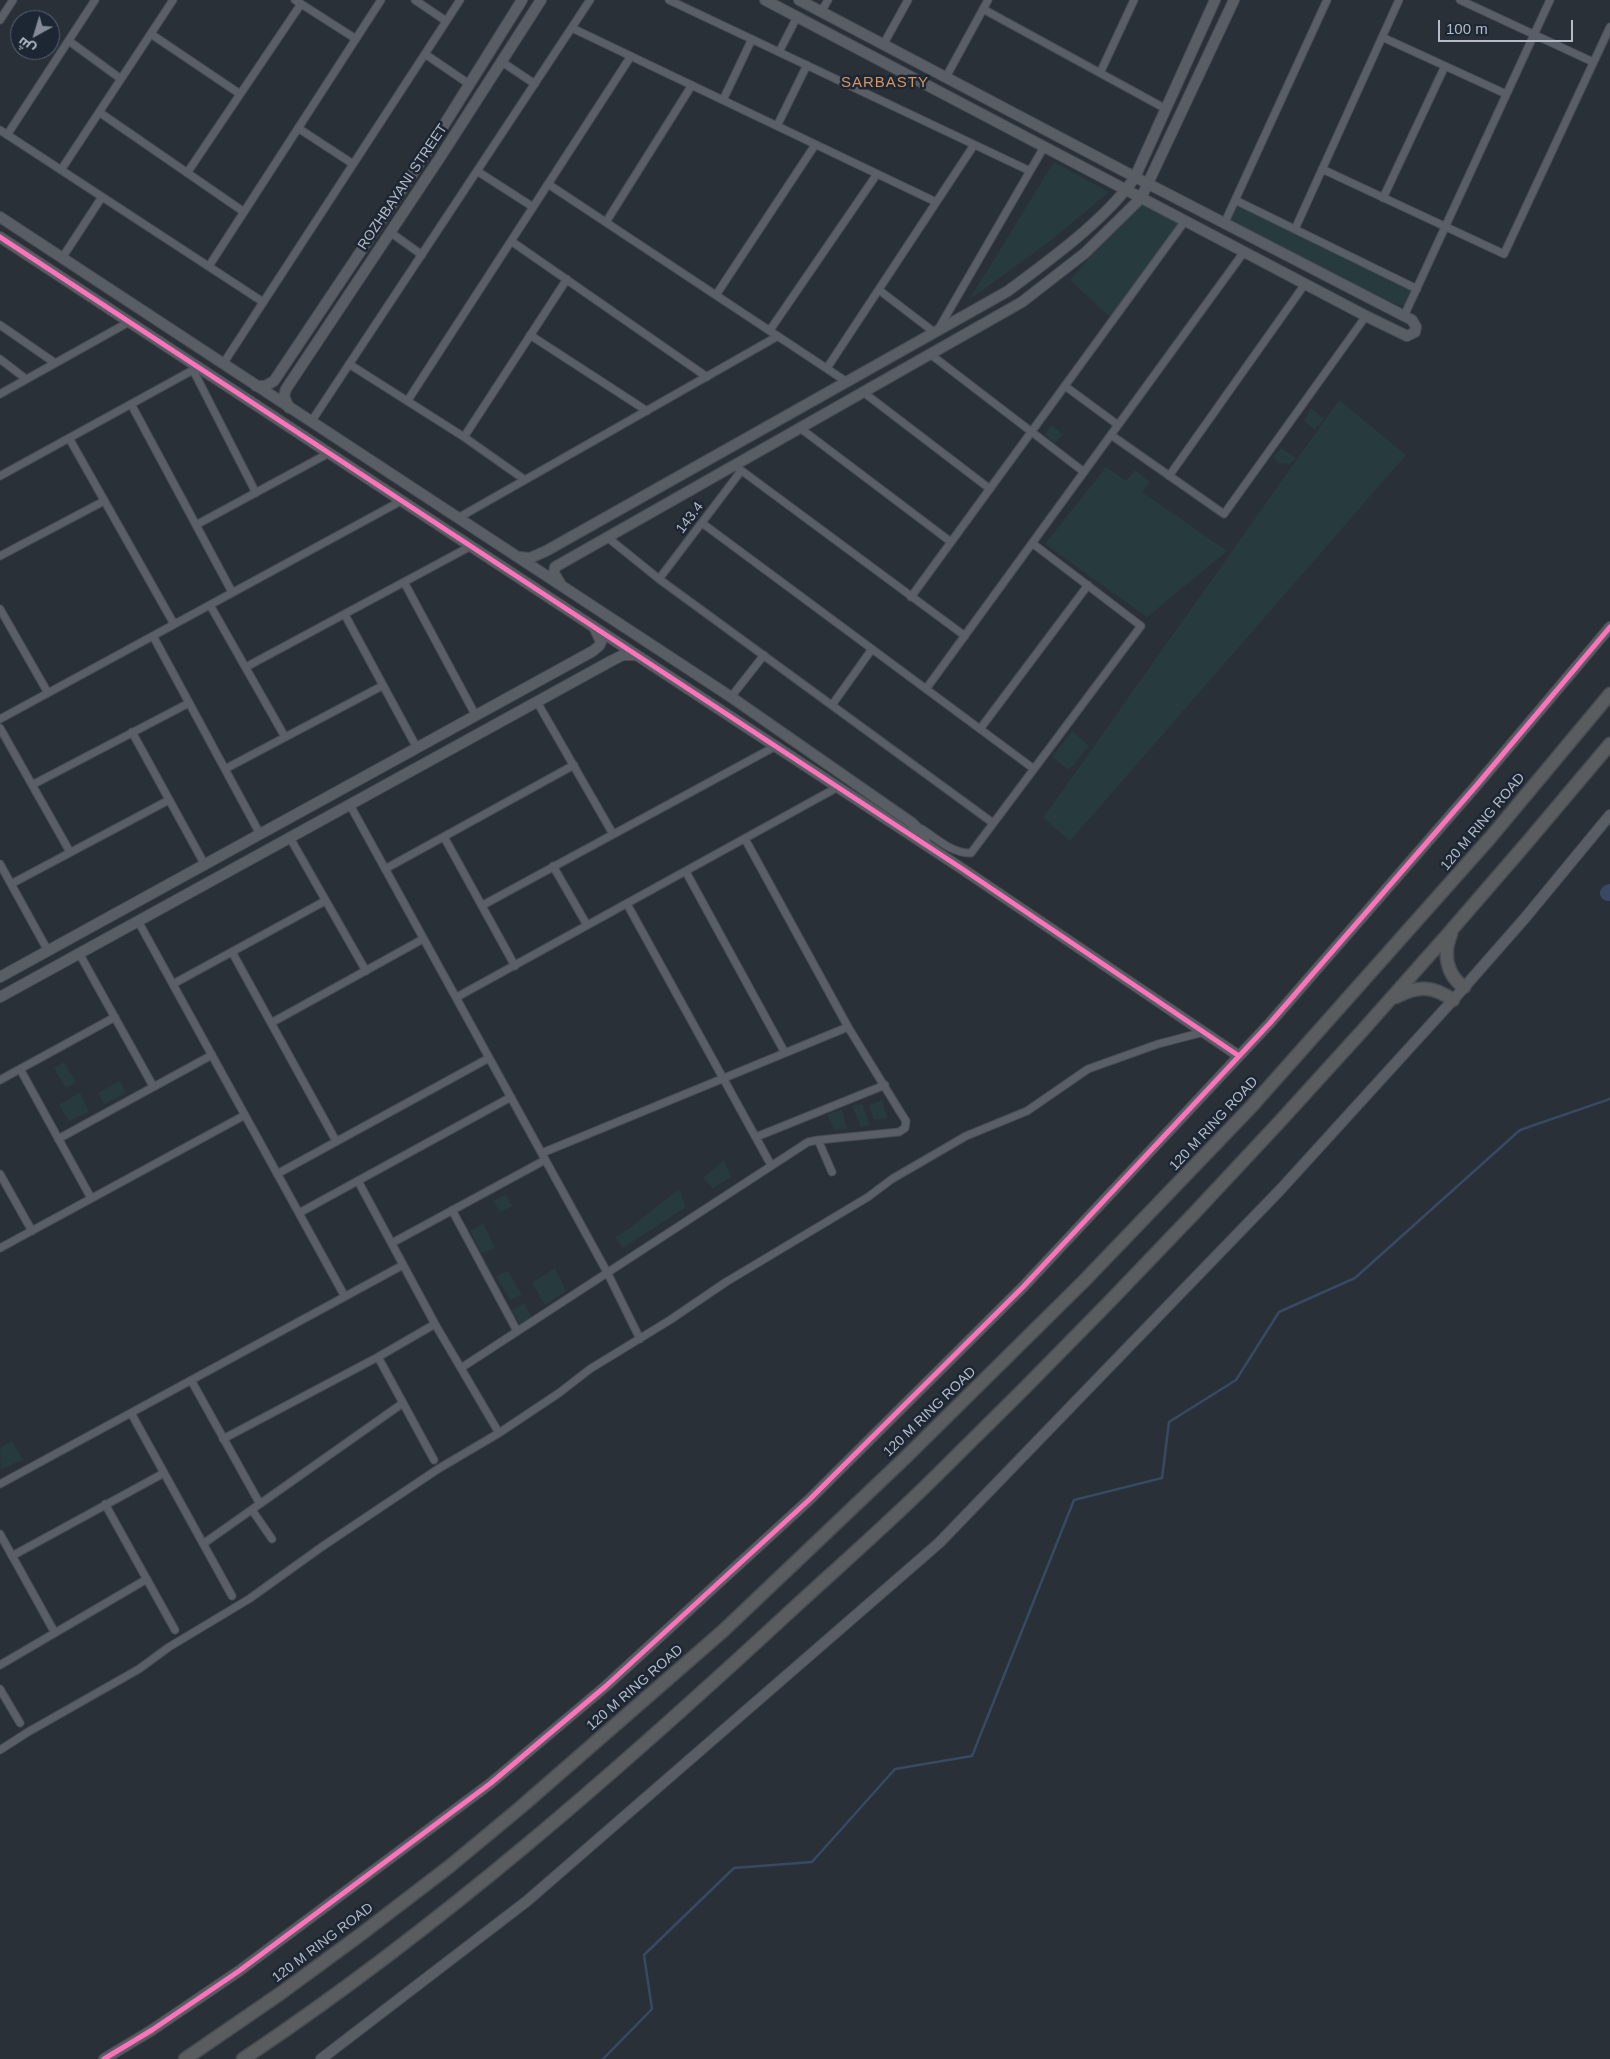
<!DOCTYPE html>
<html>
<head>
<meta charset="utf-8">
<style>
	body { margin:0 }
	#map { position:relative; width:1610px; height:2059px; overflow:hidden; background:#2a3038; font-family:Helvetica,Cairo,sans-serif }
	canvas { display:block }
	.north { position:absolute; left:10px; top:10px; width:50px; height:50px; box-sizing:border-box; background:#1d2633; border:1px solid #59626f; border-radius:50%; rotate:219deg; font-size:14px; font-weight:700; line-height:20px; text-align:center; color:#b4bcc9 }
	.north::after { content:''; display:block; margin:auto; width:18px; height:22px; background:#848b96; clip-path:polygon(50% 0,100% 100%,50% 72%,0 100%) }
	.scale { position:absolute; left:1438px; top:20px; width:135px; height:22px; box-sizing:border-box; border:2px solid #b4bcc9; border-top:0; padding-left:6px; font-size:15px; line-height:18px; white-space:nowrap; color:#b4bcc9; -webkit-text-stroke:4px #1d2633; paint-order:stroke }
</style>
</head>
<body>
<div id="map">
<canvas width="1610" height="2059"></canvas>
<div class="north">ش</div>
<div class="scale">100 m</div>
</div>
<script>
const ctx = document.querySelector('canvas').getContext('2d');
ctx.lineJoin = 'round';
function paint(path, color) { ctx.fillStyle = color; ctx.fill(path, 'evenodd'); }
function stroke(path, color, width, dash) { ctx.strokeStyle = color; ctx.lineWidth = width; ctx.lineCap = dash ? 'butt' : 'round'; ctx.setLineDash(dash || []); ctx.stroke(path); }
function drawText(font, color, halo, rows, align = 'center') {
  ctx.font = font + ' Helvetica,sans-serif'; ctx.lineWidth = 5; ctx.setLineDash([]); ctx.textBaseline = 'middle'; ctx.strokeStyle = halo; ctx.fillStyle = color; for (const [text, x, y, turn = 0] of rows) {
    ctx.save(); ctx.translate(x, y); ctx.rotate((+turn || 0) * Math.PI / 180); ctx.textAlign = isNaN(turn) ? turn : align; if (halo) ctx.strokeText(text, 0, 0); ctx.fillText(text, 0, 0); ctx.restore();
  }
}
paint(new Path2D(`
	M 1054,162 L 1109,192 L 1049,242 L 969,300 Z
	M 1141,198 L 1185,221 L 1113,320 L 1070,280 Z
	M 1235,200 L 1417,289 L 1409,305 L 1398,305 L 1300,262 L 1225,222 Z
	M 1339,400 L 1406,455 L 1070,841 L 1043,818 Z
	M 1311,408 L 1324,419 L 1315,430 L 1304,421 Z
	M 1051,425 L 1063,434 L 1055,443 L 1045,435 Z
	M 1281,448 L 1296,458 L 1290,464 L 1279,463 L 1273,457 Z
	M 1106,467 L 1126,481 L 1135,470 L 1150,482 L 1142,492 L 1227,551 L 1147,617 L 1045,544 Z
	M 1072,731 L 1089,746 L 1069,770 L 1052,757 Z
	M 64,1062 L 76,1082 L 66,1088 L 54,1068 Z
	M 120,1081 L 126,1093 L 104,1104 L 98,1093 Z
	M 80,1092 L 89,1112 L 69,1121 L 59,1105 Z
	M 882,1100 L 887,1118 L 874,1120 L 869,1105 Z
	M 862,1104 L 870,1125 L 861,1127 L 852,1106 Z
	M 842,1110 L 847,1129 L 834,1130 L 827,1114 Z
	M 724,1160 L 731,1177 L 713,1188 L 703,1178 Z
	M 679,1189 L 686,1207 L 623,1248 L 615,1237 L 627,1230 Z
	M 506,1195 L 512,1206 L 500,1212 L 493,1201 Z
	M 483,1223 L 495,1248 L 482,1254 L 470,1231 Z
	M 555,1268 L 566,1291 L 545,1305 L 532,1283 Z
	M 508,1271 L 522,1295 L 510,1300 L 496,1276 Z
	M 525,1303 L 532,1319 L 520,1325 L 511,1310 Z
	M 12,1441 L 23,1460 L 1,1469 L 0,1448 Z`), '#273a3e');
stroke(new Path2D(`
	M 603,2059 L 652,2009 L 644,1955 L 734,1868 L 812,1862 L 895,1769 L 972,1756 L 1074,1500 L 1162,1478 L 1169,1422 L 1236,1380 L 1279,1312 L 1355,1278 L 1520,1130 L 1610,1099`), '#384963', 2.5);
stroke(new Path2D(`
	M 1608,893 L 1610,892`), '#384963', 16);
const street = new Path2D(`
	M 295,0 L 356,39
	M 415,0 L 446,21
	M 669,0 L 1030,171
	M 1460,0 L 1593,62
	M 983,9 L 1166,109
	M 821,12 L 828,0
	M 0,20 L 13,0
	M 572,28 L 936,202
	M 151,34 L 240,94
	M 1382,37 L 1506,94
	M 69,41 L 121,79
	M 883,45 L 908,0
	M 779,52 L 797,17
	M 425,54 L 469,84
	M 502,62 L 535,84
	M 1100,73 L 1134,0
	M 946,77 L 988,0
	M 723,100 L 752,39
	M 99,112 L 244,212
	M 777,126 L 807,65
	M 298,128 L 353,164
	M 0,130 L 263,302
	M 7,135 L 95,0
	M 1322,169 L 1504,254 L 1610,27
	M 61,170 L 173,0
	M 477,171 L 533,207
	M 187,173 L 301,4
	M 548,184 L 847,382
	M 1383,198 L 1445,66
	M 1235,200 L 1417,289
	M 606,222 L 692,85
	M 1225,222 L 1327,0
	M 1295,229 L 1399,0
	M 390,232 L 422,255
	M 511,241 L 707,377
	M 62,258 L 102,197
	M 209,266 L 381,0
	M 879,290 L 934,332
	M 716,295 L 815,145
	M 1404,316 L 1550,0
	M 0,325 L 55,363
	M 939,328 L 1044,147
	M 770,330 L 877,174
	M 530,335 L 647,411
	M 930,354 L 1084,472
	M 0,359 L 26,379
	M 223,364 L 460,0
	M 349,364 L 464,437 L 525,480
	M 827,368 L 974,145
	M 193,370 L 256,493
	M 1065,386 L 1118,425
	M 863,392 L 990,489
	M 0,394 L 129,322
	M 408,400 L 631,56
	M 131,404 L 232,592
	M 311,422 L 590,0
	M 800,428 L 951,542
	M 1111,435 L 1224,514 L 1366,316
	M 464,437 L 567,279
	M 69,438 L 174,624
	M 734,465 L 965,636
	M 0,476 L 193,370 L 196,366
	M 1169,476 L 1305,284
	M 458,518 L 778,336
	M 702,523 L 1034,769
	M 196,525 L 329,453
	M 607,537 L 659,579 L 993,823
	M 0,556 L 104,501
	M 659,579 L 741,471
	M 404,582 L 476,716
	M 911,597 L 1185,221
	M 210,605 L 285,737
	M 0,609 L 48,693
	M 345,615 L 417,748
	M 153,636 L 260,834
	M 246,667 L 471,546
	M 926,689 L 1244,252
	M 731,697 L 764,655
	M 537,702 L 613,834
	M 832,705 L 872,649
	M 0,719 L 401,501
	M 0,728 L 70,852
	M 980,729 L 1088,585
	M 132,732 L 205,865
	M 225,769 L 382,686
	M 32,785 L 189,703
	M 350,805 L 607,1272 L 640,1339
	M 922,829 C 936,838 953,854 971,853 L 1141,626 L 1032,543
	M 444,837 L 515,966
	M 290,838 L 366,971
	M 0,864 L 48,951
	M 553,866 L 587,925
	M 385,869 L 574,765
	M 686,872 L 785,1053
	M 11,884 L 169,800
	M 627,904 L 771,1165
	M 483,905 L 776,746
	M 138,921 L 344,1295
	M 232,952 L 336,1141
	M 79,953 L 153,1086
	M 173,984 L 325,901
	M 457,997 L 838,787
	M 271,1023 L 423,939
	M 20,1069 L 91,1198
	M 0,1080 L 115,1017
	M 756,1137 L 885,1085
	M 58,1139 L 212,1055
	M 818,1140 L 832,1172
	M 542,1153 L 848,1027
	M 0,1174 L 32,1231
	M 277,1174 L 489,1058
	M 358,1181 L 435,1324 L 499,1433
	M 452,1210 L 517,1331
	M 299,1213 L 511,1097
	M 392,1243 L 545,1160
	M 0,1248 L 245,1115
	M 378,1357 L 434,1460
	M 461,1368 L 808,1142 L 818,1140 L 899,1132 L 905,1128 L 906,1121 L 899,1110 L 848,1027 L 745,839
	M 191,1380 L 260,1504
	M 131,1413 L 232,1596
	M 223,1439 L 378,1357 L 435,1324
	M 0,1484 L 403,1265
	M 105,1504 L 175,1630
	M 252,1510 L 272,1539
	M 0,1534 L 55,1633
	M 203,1544 L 403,1403
	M 12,1556 L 164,1473
	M 0,1665 L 147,1579
	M 0,1689 L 20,1723
	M 0,1750 L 28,1732 L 139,1669 L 169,1647 L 249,1599 L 323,1546 L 438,1469 L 499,1433 L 559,1393 L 590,1369 L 670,1320 L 726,1282 L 868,1197 L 892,1179 L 966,1136 L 1027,1111 L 1088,1069 L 1158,1044 L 1204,1032`);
const secondary = new Path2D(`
	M 765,0 L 1366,316 L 1407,336 L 1415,332 L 1416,327 L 1412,320 L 1135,177 L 799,0
	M 0,217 L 731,697 L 912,823 L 923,834 L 926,845
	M 0,237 L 961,868 L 1239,1056
	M 256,386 L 265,386 L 274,381 L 429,149 L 522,0
	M 289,408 L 284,396 L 286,389 L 441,156 L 541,0
	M 520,557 L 530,558 L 546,551 L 1008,291 C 1048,261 1107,219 1135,177 L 1215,0
	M 560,583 L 554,573 L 555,567 L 1022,302 L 1085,253 L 1141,198 L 1234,0
	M 0,977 L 593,651 L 599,646 L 601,642 L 595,629
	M 0,997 L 611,661 L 623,655 L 636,655
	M 104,2059 L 152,2030 L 239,1971 L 491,1783 L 606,1686 L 810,1499 L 1023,1287 L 1270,1023 L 1476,786 L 1610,627
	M 321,2059 L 527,1901 L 939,1543 L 1281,1189 L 1453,1000 L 1525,918 L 1610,815`);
const highway = new Path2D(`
	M 1451,934 C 1443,953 1446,975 1464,987
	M 1396,997 C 1418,985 1433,986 1453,1000
	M 185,2059 L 281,1993 L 360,1935 L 450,1866 L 521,1807 L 723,1631 L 906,1457 L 1084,1281 L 1251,1107 L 1490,838 L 1610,694
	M 243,2059 C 442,1926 622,1767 797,1605 C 844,1562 892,1520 937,1475 C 1174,1243 1398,999 1610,744`);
stroke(street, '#484c53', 9);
stroke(secondary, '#484c53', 12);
stroke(highway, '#474c53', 15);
stroke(street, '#5a5e66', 7);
stroke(secondary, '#595d64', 10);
stroke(highway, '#5a5d60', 12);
stroke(new Path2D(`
	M 0,237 L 961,868 L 1239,1056
	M 104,2059 L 152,2030 L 239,1971 L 491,1783 L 606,1686 L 810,1499 L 1023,1287 L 1270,1023 L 1476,786 L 1610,627`), '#fb73b8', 5);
drawText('14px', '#b4bcc9', '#1d2633', [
	["ROZHBAYANI STREET",403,187,-56],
	["143.4",690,518,-53],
	["120 M RING ROAD",1483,822,-50],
	["120 M RING ROAD",1214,1124,-47],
	["120 M RING ROAD",930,1412,-44],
	["120 M RING ROAD",635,1688,-41],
	["120 M RING ROAD",323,1943,-37]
]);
ctx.letterSpacing = '1px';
drawText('15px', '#d59563', '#1d2633', [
	["SARBASTY",885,83]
]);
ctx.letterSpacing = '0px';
</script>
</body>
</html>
